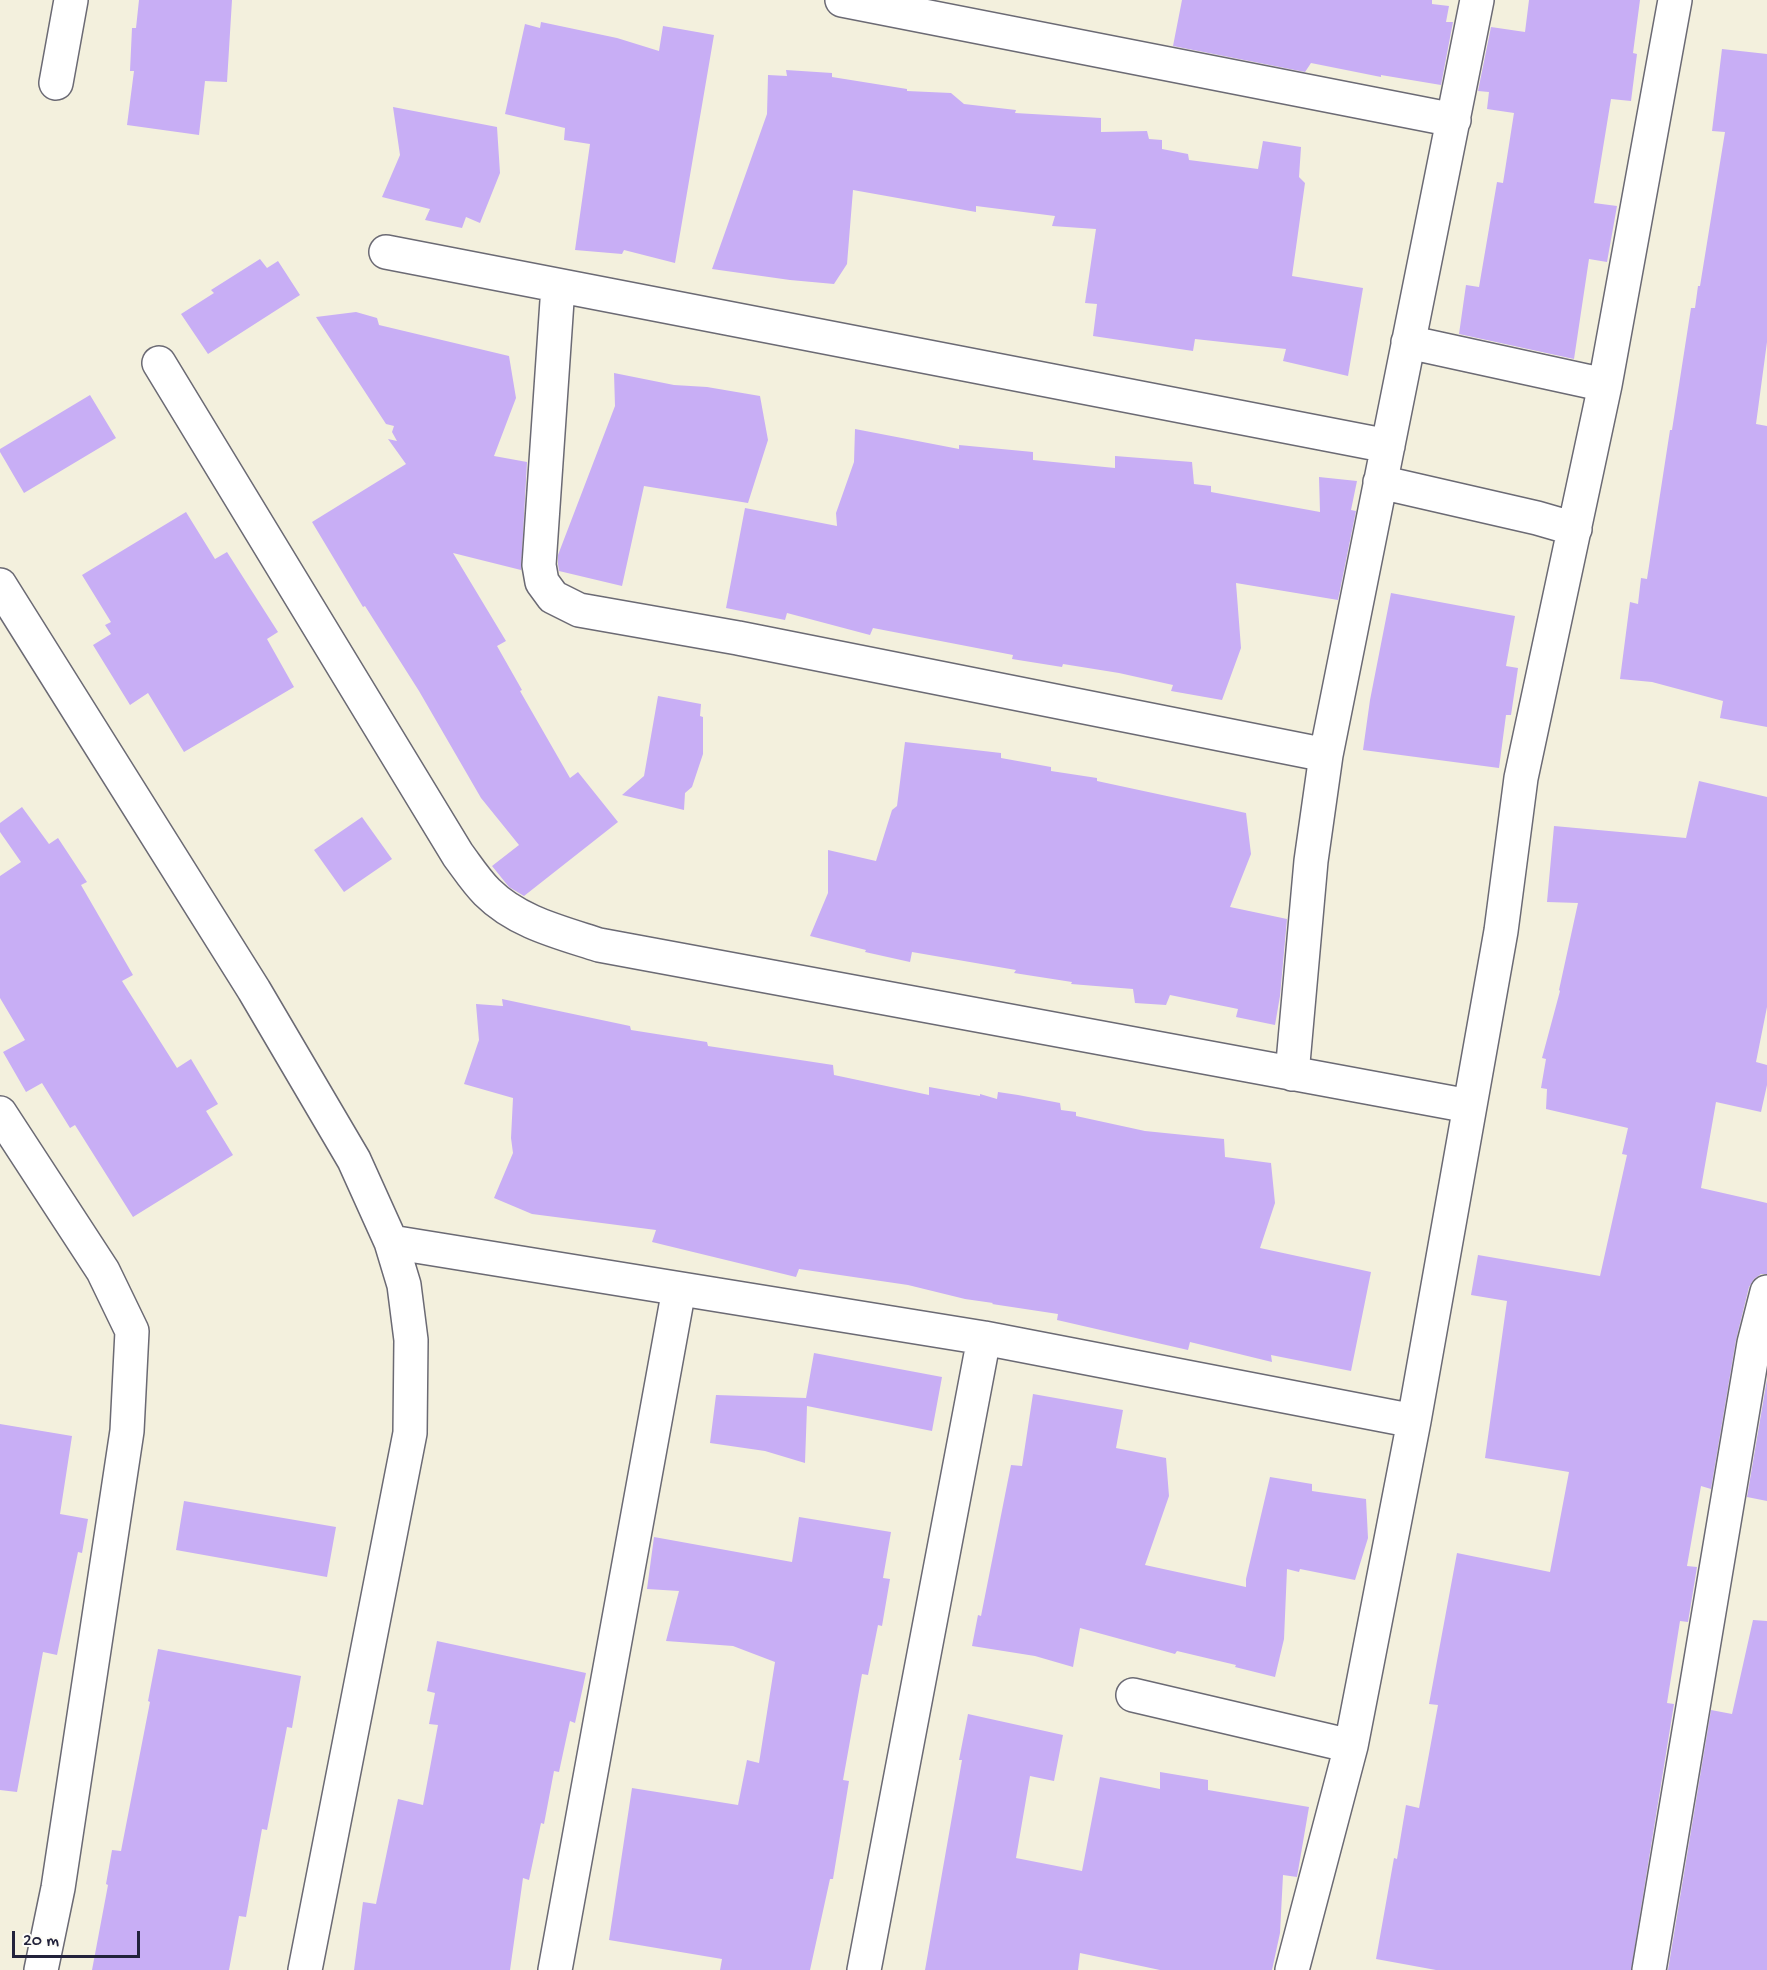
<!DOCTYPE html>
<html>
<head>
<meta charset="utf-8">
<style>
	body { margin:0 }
	#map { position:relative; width:1767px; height:1970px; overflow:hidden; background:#f3f0dd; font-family:"Gochi Hand",sans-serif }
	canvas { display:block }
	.scale { position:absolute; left:12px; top:1931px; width:128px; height:27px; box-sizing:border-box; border:3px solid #22223b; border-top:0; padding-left:8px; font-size:18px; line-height:21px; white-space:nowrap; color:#22223b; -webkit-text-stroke:4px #fdfcf7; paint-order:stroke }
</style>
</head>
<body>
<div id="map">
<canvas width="1767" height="1970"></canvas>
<div class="scale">20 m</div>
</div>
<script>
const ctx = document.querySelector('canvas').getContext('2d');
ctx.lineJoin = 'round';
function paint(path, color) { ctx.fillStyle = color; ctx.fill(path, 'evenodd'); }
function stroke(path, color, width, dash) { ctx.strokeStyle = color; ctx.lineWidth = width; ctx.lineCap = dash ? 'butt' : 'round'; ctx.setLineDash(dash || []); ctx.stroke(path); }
paint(new Path2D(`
	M 139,0 L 232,0 L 227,82 L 205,81 L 199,135 L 127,125 L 134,71 L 130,71 L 132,28 L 136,28 Z
	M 1182,0 L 1432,0 L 1432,4 L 1449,6 L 1446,22 L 1453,22 L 1441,85 L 1381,75 L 1381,77 L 1311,63 L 1305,72 L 1173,46 Z
	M 1529,0 L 1640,0 L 1633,53 L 1637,54 L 1631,101 L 1611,99 L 1594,203 L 1617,206 L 1607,262 L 1589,259 L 1574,359 L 1459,334 L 1466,285 L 1479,287 L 1497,182 L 1503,183 L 1514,113 L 1487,109 L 1489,92 L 1478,91 L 1491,27 L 1525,32 Z
	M 541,22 L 617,38 L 659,51 L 663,26 L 714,35 L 675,263 L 624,250 L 622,254 L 575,250 L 590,144 L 564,140 L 565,128 L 505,114 L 525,24 L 540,28 Z
	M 1722,49 L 1767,54 L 1767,342 L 1756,424 L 1767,426 L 1767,727 L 1720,718 L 1723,701 L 1652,682 L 1620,679 L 1630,602 L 1638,604 L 1641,578 L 1647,579 L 1670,430 L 1672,430 L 1691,308 L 1695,308 L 1698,286 L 1700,286 L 1725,132 L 1712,131 Z
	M 786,70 L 832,73 L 832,77 L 907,89 L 907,91 L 951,93 L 964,104 L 1016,110 L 1015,113 L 1101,118 L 1101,132 L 1147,131 L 1149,139 L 1162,140 L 1162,149 L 1188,154 L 1189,160 L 1258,169 L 1263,141 L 1301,147 L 1299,177 L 1305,183 L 1292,276 L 1363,288 L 1348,376 L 1283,361 L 1286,349 L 1195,339 L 1193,351 L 1093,336 L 1097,304 L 1085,303 L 1096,229 L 1052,226 L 1055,216 L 976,206 L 976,212 L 853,190 L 847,264 L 834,284 L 790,280 L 712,269 L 767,114 L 768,75 L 787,76 Z
	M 393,107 L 497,127 L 500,173 L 480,223 L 466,217 L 462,228 L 425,220 L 430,209 L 382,197 L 400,155 Z
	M 260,259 L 267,268 L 278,261 L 300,295 L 208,354 L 181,314 L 214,293 L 211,290 Z
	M 356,312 L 377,318 L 379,325 L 509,356 L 516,398 L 494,456 L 527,462 L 521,570 L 453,553 L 506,641 L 497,646 L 522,690 L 520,691 L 570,778 L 578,772 L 618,822 L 524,896 L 509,887 L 492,866 L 519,845 L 481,798 L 419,691 L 365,606 L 363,607 L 312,522 L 406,464 L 388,439 L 397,441 L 392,432 L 394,426 L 386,424 L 316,317 Z
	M 614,373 L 674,385 L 707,387 L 760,396 L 768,440 L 748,503 L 644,486 L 622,586 L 559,571 L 558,564 L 558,555 L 615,406 Z
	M 90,395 L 116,438 L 24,493 L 0,452 L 0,449 Z
	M 855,429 L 959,449 L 959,445 L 1033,452 L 1033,460 L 1115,468 L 1115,456 L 1192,462 L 1194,484 L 1211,486 L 1211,492 L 1320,512 L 1319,477 L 1357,481 L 1351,510 L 1356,511 L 1338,600 L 1236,583 L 1241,648 L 1222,700 L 1171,691 L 1173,685 L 1119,673 L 1063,664 L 1062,667 L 1012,659 L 1013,655 L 873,628 L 870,635 L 787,613 L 785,620 L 726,608 L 745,508 L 837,526 L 836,513 L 854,462 Z
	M 186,512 L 215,559 L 227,552 L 278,632 L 267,639 L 294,687 L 184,752 L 148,693 L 130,705 L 93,645 L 111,634 L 105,625 L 111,622 L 82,575 Z
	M 1391,593 L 1515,616 L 1506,666 L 1518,668 L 1511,715 L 1506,715 L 1499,768 L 1363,750 L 1370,700 Z
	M 658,696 L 701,704 L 700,716 L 703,717 L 703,754 L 692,787 L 685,793 L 684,810 L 622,795 L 644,776 Z
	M 905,742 L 1001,753 L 1001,758 L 1051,767 L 1051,771 L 1097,778 L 1097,781 L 1246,813 L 1251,854 L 1230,907 L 1287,919 L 1280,996 L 1275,1025 L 1236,1017 L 1238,1009 L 1170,995 L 1166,1005 L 1135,1003 L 1133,989 L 1071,984 L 1072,982 L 1014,973 L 1016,970 L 912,952 L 910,962 L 865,952 L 866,950 L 810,936 L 828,893 L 828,850 L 876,861 L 892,810 L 897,806 Z
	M 1699,781 L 1767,797 L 1767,1007 L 1756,1062 L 1767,1065 L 1767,1085 L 1761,1112 L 1716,1102 L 1701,1188 L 1767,1203 L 1767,1274 L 1761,1274 L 1754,1279 L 1749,1287 L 1736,1340 L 1711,1489 L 1701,1486 L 1687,1566 L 1697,1567 L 1688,1622 L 1680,1621 L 1667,1703 L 1674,1704 L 1631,1970 L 1436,1970 L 1376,1959 L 1394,1858 L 1397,1859 L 1406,1805 L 1419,1808 L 1438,1705 L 1429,1704 L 1457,1553 L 1550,1572 L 1569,1472 L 1485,1458 L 1507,1301 L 1471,1295 L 1478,1255 L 1600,1276 L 1627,1155 L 1622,1154 L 1628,1128 L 1546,1109 L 1547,1089 L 1541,1088 L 1546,1059 L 1542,1058 L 1560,991 L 1559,990 L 1578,903 L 1547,902 L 1554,826 L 1686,838 Z
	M 22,807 L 49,844 L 58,838 L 87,882 L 81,885 L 133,975 L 122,981 L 177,1068 L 191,1059 L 218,1104 L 206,1111 L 233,1155 L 133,1217 L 75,1125 L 70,1128 L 42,1083 L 26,1092 L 3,1052 L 25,1040 L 0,998 L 0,876 L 21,862 L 0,832 L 0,823 Z
	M 362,817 L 392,859 L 344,892 L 314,850 Z
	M 502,999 L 630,1026 L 631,1030 L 707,1042 L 708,1046 L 833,1065 L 834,1075 L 929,1095 L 929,1087 L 980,1096 L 980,1094 L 997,1099 L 998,1092 L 1018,1095 L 1060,1103 L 1061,1110 L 1076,1112 L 1076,1116 L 1145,1131 L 1224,1139 L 1225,1157 L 1271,1163 L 1275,1203 L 1260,1248 L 1371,1272 L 1351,1371 L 1271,1355 L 1272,1362 L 1190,1342 L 1188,1350 L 1057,1320 L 1058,1314 L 992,1304 L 993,1303 L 965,1299 L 908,1285 L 799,1269 L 796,1277 L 652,1242 L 656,1230 L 532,1214 L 494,1198 L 513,1153 L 511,1138 L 513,1098 L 464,1084 L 479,1040 L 476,1004 L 503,1006 Z
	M 814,1353 L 942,1377 L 932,1431 L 807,1406 L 805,1463 L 765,1451 L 710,1443 L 716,1395 L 806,1398 Z
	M 1767,1379 L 1767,1501 L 1747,1497 Z
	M 1033,1394 L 1123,1410 L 1116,1448 L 1166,1458 L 1169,1496 L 1145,1565 L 1246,1587 L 1246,1579 L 1270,1477 L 1312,1484 L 1312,1491 L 1366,1499 L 1368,1538 L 1355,1580 L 1300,1569 L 1299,1572 L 1287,1569 L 1284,1639 L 1275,1677 L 1235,1667 L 1236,1665 L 1177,1651 L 1175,1654 L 1080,1628 L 1073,1667 L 1035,1656 L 972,1646 L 978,1615 L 981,1616 L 1011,1465 L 1022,1466 Z
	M 0,1424 L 72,1436 L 60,1514 L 88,1519 L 82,1553 L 78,1552 L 57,1655 L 43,1652 L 17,1792 L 0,1790 Z
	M 184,1501 L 336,1527 L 327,1577 L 176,1550 Z
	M 799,1517 L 891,1532 L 883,1578 L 890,1579 L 882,1626 L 878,1625 L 868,1675 L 862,1674 L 843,1780 L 849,1781 L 833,1879 L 830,1879 L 810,1970 L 720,1970 L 722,1959 L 609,1940 L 632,1788 L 738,1805 L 747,1760 L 759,1763 L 775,1662 L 733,1646 L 666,1641 L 679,1591 L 647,1589 L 654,1537 L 792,1562 Z
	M 1753,1620 L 1767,1621 L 1767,1970 L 1668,1970 L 1711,1710 L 1732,1714 Z
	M 437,1641 L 586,1673 L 575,1723 L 570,1721 L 559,1772 L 554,1771 L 544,1824 L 541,1823 L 529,1880 L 523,1878 L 510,1970 L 354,1970 L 363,1902 L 376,1904 L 398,1799 L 423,1805 L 438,1725 L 429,1724 L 435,1693 L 427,1691 Z
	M 158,1649 L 301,1676 L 292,1728 L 287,1727 L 267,1830 L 262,1829 L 246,1917 L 239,1916 L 229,1970 L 92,1970 L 108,1885 L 106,1884 L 112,1850 L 121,1851 L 150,1702 L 148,1701 Z
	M 968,1714 L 1063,1735 L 1054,1781 L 1030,1776 L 1016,1858 L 1082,1871 L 1100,1777 L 1160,1789 L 1160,1772 L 1208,1780 L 1208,1790 L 1309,1807 L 1297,1877 L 1283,1875 L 1280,1933 L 1272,1970 L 1160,1970 L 1080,1953 L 1078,1970 L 925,1970 L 962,1760 L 959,1760 Z`), '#c8aef5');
const street = new Path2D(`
	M 842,0 L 1454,120
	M 56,83 L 71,0
	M 386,252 L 1388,446
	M 558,286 L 539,565 L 542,582 L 553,597 L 579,610 L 738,638 L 1326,755
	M 1408,342 L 1605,385
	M 159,363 L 458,855 C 467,867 476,881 487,892 C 517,922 559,932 599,945 L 1469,1106
	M 1380,482 L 1537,518 L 1575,529
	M 0,585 L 254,990 L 354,1160 L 391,1242 L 404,1285 L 411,1340 L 410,1433 L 305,1970
	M 1292,1074 L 1311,861 L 1326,755 L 1477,0
	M 0,1113 L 103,1271 L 132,1331 L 127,1431 L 58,1888 L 41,1970
	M 391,1242 L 984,1338 L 1414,1421
	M 1133,1695 L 1351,1746
	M 555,1970 L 679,1289
	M 864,1970 L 984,1338
	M 1292,1970 L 1351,1746 L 1414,1421 L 1501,931 L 1521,778 L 1605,385 L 1675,0
	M 1649,1970 L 1754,1343 L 1767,1292`);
stroke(street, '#6b6a74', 36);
stroke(street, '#fff', 33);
</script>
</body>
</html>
